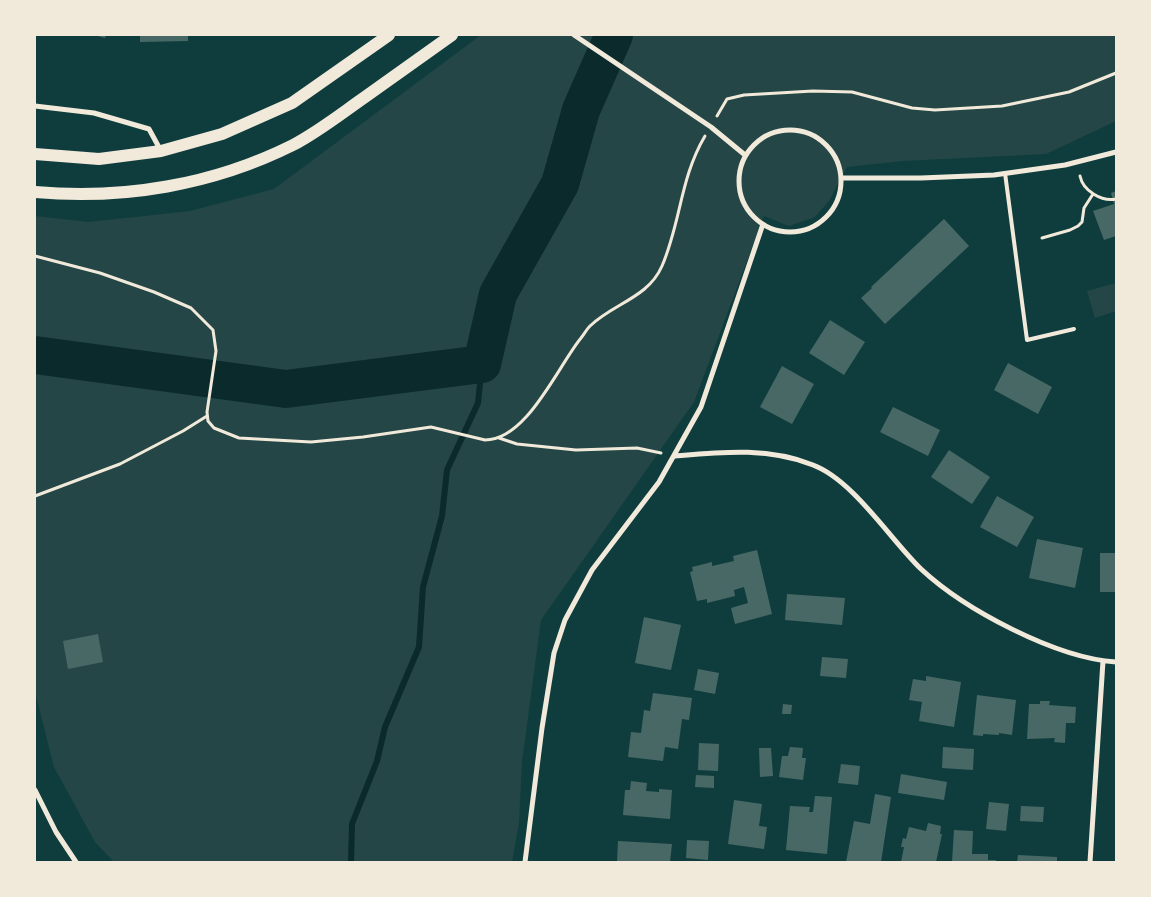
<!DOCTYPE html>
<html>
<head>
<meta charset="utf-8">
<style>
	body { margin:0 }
	#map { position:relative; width:1151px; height:897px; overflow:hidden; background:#0f3d3e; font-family:"Zilla Slab",serif }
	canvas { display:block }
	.frame { position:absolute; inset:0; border:36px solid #f1e9da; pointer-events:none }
</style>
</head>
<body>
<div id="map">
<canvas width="1151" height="897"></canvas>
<div class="frame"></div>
</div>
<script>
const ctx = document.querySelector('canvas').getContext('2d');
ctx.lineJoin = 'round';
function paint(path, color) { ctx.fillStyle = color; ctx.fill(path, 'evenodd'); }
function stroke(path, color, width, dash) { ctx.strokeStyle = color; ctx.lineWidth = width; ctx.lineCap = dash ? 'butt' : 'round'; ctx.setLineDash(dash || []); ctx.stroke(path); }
paint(new Path2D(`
	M 481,35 L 1116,35 L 1116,121 L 1046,154 L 903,161 L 847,167 L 829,201 L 815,217 L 789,226 L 764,216 L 694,402 L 541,620 L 522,762 L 519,823 L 512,862 L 114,862 L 95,842 L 54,767 L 35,692 L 35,216 L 89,222 L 190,211 L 274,189 Z
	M 1116,283 L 1116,311 L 1095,318 L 1087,291 Z`), '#244646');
stroke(new Path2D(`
	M 351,862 L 352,824 L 377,761 L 385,727 L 419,647 L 423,587 L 442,516 L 447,470 L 478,403 L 482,364`), '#0a2a2b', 6);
stroke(new Path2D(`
	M 35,355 L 286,389 L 482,364 L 498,294 L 560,184 L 581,110 L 614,35`), '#0a2a2b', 38);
paint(new Path2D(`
	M 94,35 L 106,35 L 105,38 Z
	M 140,35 L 188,35 L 188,41 L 140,42 Z
	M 1116,191 L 1116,236 L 1104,240 L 1093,211 L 1114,204 L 1111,193 Z
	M 944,219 L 969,246 L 885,324 L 861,298 L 872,288 L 871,287 Z
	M 830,320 L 865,342 L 844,375 L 809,353 Z
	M 1008,363 L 1052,387 L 1038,414 L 994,390 Z
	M 782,366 L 814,384 L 792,424 L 760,407 Z
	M 893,407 L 940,430 L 928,456 L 880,432 Z
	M 949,450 L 990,477 L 972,504 L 931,477 Z
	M 997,496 L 1034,517 L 1017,547 L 980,527 Z
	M 1037,539 L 1083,548 L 1075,588 L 1029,578 Z
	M 757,550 L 772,614 L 735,624 L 731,608 L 748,603 L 744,587 L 734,590 L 735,596 L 707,603 L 707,599 L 697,601 L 690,572 L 693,571 L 692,567 L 712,562 L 712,566 L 734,561 L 733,556 Z
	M 1100,553 L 1116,553 L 1116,592 L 1100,592 Z
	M 787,594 L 845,598 L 842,625 L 785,620 Z
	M 644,617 L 681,625 L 671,670 L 635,663 Z
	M 98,634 L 103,662 L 68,669 L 63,641 Z
	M 822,657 L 848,659 L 846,678 L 820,676 Z
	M 698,669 L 719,673 L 715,694 L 694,690 Z
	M 926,676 L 961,682 L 954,727 L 919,721 L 922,702 L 909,700 L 913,679 L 926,681 Z
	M 653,693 L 692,698 L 689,720 L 682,719 L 678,749 L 665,747 L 663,761 L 628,757 L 631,732 L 641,733 L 644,710 L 650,711 Z
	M 977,695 L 1016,700 L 1012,735 L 999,733 L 999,735 L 983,734 L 983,736 L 973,735 Z
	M 1040,701 L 1050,701 L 1049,705 L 1076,707 L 1075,723 L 1066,723 L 1065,743 L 1054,742 L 1055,738 L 1027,739 L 1029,704 L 1040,704 Z
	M 783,704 L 792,705 L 791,714 L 782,714 Z
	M 699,743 L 719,744 L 718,771 L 698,770 Z
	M 790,747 L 803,748 L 802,758 L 806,758 L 803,780 L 779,777 L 782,756 L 788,756 Z
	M 943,747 L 974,749 L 973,770 L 942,768 Z
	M 759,748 L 771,748 L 773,776 L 760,777 Z
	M 841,764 L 860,766 L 858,785 L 838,783 Z
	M 901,774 L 947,782 L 944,800 L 898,793 Z
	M 696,775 L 714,776 L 714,788 L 695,787 Z
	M 631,781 L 647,783 L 646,791 L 659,792 L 659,789 L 672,790 L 670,819 L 623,815 L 625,790 L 630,790 Z
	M 875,794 L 891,797 L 881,862 L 846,862 L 854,821 L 870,824 Z
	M 815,796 L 832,797 L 827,854 L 786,850 L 790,806 L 810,807 L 809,812 L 813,812 Z
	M 734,800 L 762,804 L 759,826 L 767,827 L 764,849 L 728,844 Z
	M 989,802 L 1009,804 L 1006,831 L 986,829 Z
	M 1021,806 L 1044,807 L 1043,822 L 1020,821 Z
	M 928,823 L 941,826 L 940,834 L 942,834 L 936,862 L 901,862 L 904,847 L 901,847 L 903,838 L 906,839 L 909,827 L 926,831 Z
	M 954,830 L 973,831 L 972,854 L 988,854 L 988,860 L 996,860 L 996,862 L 952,862 Z
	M 687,840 L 709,841 L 708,860 L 686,858 Z
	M 618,841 L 672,844 L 670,862 L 617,862 Z
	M 1018,855 L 1057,857 L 1057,862 L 1017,862 Z`), '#486865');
stroke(new Path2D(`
	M 717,116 L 727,99 L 744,95 L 813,91 L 852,92 L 912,108 L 935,110 L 1002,106 L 1069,92 L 1116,73
	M 1080,176 C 1083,191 1102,202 1116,199
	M 1042,238 L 1070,230 L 1078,226 L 1082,222 L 1084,208 L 1093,194
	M 35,256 L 100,273 L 154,292 L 191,308 L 213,330 L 216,351 L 207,412 L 208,421 L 214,428 L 239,438 L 311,442 L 363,437 L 431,427 L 485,440 C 527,440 558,366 581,338 C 584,334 587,329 590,326 C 614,303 648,298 662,266 C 681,222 680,178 705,136
	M 499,438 L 517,444 L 576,450 L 637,448 L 661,453
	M 35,496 L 120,464 L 183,431 L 207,416`), '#f1e9da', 3);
stroke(new Path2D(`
	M 1005,173 L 1027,340 L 1074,329`), '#f1e9da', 4);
stroke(new Path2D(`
	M 574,35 L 711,127 L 745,155
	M 35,106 L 94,113 L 149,129 L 161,151
	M739 181a51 51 0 1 1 102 0a51 51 0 1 1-102 0Z
	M 841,178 L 921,178 L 994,175 L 1065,165 L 1116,152
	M 675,456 C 722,452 768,447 813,465 C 853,480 890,539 921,569 C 965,610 1056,658 1116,662
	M 35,790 L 56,832 L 76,862
	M 525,862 L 542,728 L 554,653 L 565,620 L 592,570 L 659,482 L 701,407 L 763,224
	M 1090,862 L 1103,661`), '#f1e9da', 5);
stroke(new Path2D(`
	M 35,154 L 99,159 L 161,151 L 222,134 L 292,103 L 389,35
	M 35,192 C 123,200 213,185 293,145 C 318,132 342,113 365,97 C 394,76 423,56 452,35`), '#f1e9da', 12);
</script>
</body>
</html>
